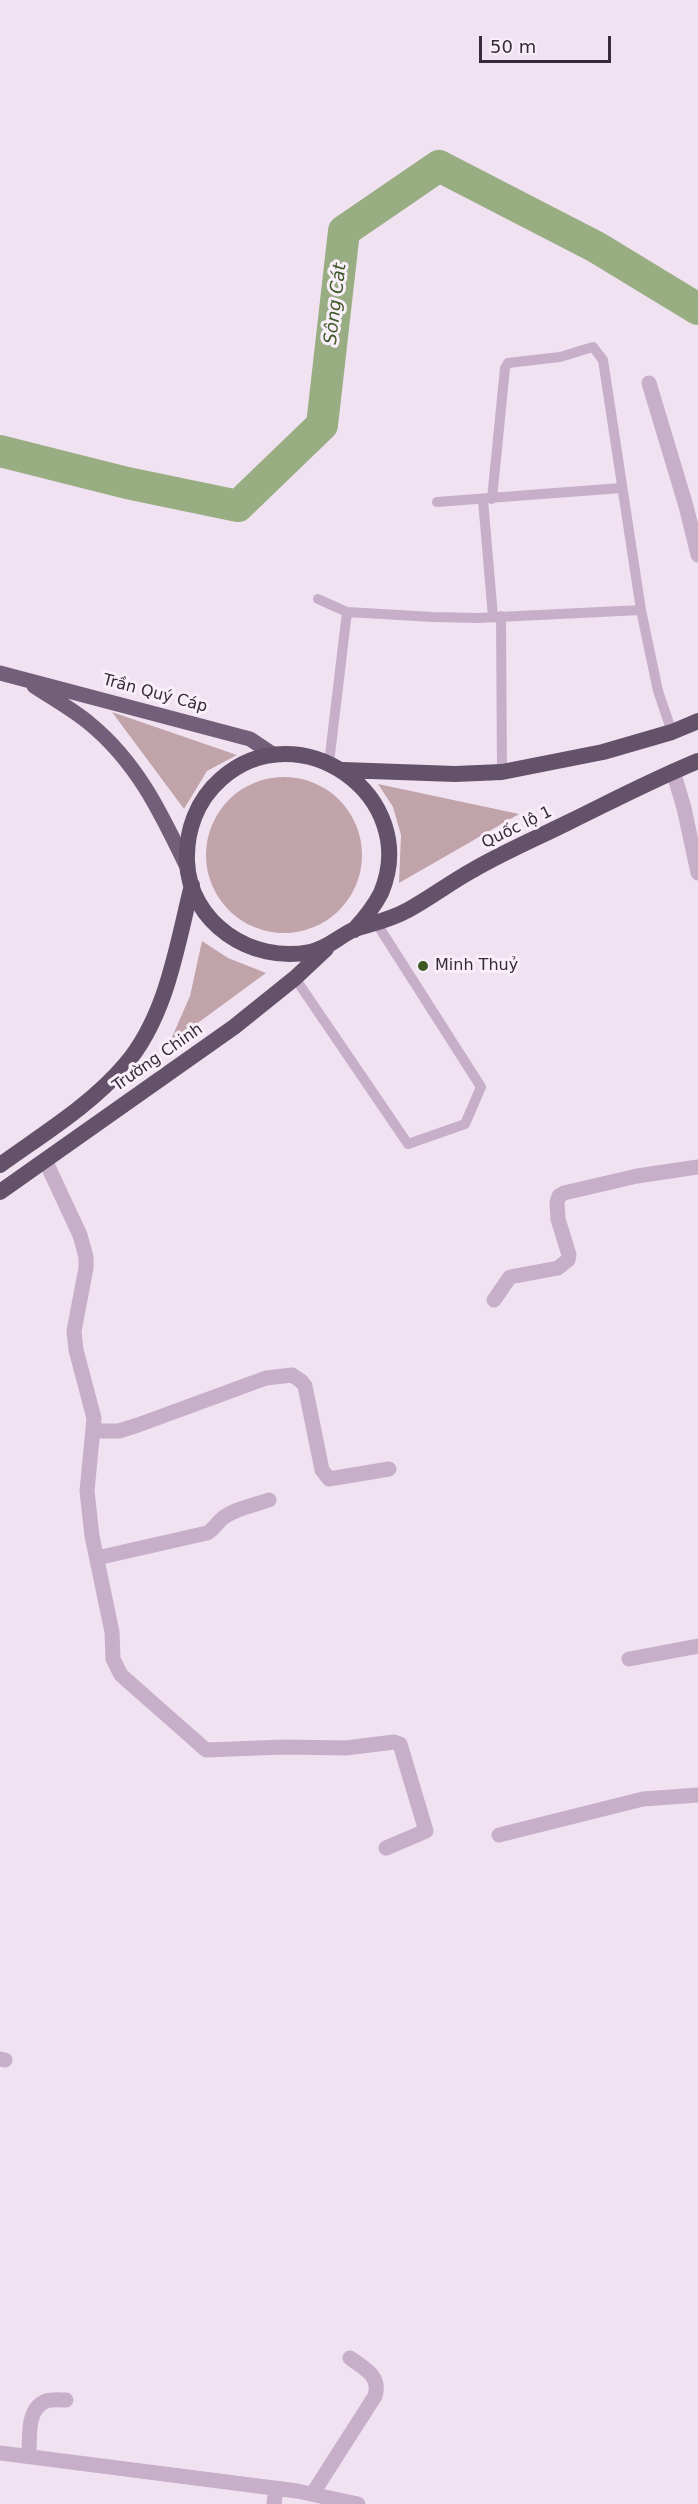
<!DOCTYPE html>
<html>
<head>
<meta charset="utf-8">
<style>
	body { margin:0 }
	#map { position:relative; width:698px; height:2504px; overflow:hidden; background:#f1e2f2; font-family:"DejaVu Sans",sans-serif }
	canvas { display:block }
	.scale { position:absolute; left:479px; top:36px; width:132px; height:27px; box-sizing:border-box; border:3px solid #362c39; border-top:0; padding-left:8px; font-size:18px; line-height:21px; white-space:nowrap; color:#362c39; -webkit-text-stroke:4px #f9effa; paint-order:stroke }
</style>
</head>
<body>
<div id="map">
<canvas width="698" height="2504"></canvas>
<div class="scale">50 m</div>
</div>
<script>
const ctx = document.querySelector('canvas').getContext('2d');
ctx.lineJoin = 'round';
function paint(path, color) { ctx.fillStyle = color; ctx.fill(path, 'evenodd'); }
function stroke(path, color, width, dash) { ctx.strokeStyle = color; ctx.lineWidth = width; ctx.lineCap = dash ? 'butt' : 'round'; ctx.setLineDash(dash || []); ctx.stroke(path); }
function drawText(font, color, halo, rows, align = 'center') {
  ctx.font = font + ' "DejaVu Sans",sans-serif'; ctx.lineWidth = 6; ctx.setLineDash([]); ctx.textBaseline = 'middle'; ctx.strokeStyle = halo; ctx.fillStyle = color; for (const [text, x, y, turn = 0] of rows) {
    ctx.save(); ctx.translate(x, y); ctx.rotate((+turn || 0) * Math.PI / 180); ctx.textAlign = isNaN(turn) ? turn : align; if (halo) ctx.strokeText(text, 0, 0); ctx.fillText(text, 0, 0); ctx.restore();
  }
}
paint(new Path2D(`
	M 112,712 L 237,755 L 207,771 L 184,809 Z
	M206 855a78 78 0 1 1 156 0a78 78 0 1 1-156 0Z
	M 378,784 L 519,814 L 399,883 L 401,835 L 393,807 Z
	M 202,941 L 228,958 L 266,973 L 169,1044 L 190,996 Z`), '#c1a3aa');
stroke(new Path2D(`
	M 0,451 L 127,483 L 238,506 L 322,425 L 344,231 L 439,166 L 596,247 L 698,309`), '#99ad83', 32);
stroke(new Path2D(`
	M 492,499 L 505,368 L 508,363 L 560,357 L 593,347 L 603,360 L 641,610 L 658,691 L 672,732
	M 483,500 L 493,617
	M 437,502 L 621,488
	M 318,599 L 347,612 L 433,617 L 478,618 L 641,610
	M 501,616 L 502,772
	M 329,763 L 347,612
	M 295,978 L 408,1144 L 465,1124 L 481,1087 L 377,924`), '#c7afca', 10);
stroke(new Path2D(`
	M 649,383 L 686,506 L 698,555
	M 673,771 L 684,808 L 698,873
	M 45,1160 L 80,1235 L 86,1257 L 86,1268 L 74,1331 L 76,1350 L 94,1418 L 87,1491 L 92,1536 L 112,1632 L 113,1659 L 121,1675 L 206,1750 L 285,1747 L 346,1748 L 394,1742 L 400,1744 L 426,1831 L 386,1848
	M 494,1300 L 510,1277 L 558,1268 L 568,1260 L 569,1255 L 558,1219 L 557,1202 L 559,1196 L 564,1193 L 637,1176 L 698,1167
	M 94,1431 L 119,1431 L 138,1425 L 266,1378 L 292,1375 L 301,1381 L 305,1386 L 322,1470 L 329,1479 L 389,1469
	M 97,1558 L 207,1533 C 215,1529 217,1522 224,1517 C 236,1508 255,1505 269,1500
	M 629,1659 L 698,1646
	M 499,1835 L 643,1799 L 698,1795
	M 0,2059 L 5,2060
	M 0,2453 L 297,2491 L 358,2504
	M 29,2455 C 30,2438 26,2409 46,2401 C 51,2399 60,2400 66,2400
	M 313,2493 L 375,2396 C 381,2376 365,2369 350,2358
	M 274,2504 L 276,2488`), '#c7afca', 15);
stroke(new Path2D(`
	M 0,673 L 250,739 L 274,755
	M 34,686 C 52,698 72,709 89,723 C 137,762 161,813 187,867`), '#735f7a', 15);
stroke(new Path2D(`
	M 343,770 L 455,774 L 502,772 L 603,752 L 672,732 L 698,721
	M 354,930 C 364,919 374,907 381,893 C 422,796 299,710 221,779 C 197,800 186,830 187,861 C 189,923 252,964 310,952 C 329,948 339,936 355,929 C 374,923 390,920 408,910 C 430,898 451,882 473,870 C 504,852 537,838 569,822 C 612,801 654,779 698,761
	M 0,1165 C 43,1134 91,1105 125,1065 C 167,1016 177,945 192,885
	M 0,1192 L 234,1027 L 295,978 L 326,949`), '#64526a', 16);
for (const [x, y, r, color] of [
	[423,966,6,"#3e5824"]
]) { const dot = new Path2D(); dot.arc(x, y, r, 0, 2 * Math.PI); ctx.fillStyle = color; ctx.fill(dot); stroke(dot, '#f9effa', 2); }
drawText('16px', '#362c39', '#f9effa', [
	["Trần Quý Cáp",155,694,15],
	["Quốc lộ 1",517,828,-26],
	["Trường Chinh",158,1058,-35]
]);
drawText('16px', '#362c39', '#f9effa', [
	["Minh Thuỷ",435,966]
], 'left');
drawText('italic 18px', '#3e5824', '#f9effa', [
	["Sông Cát",336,304,-83]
]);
</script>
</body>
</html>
